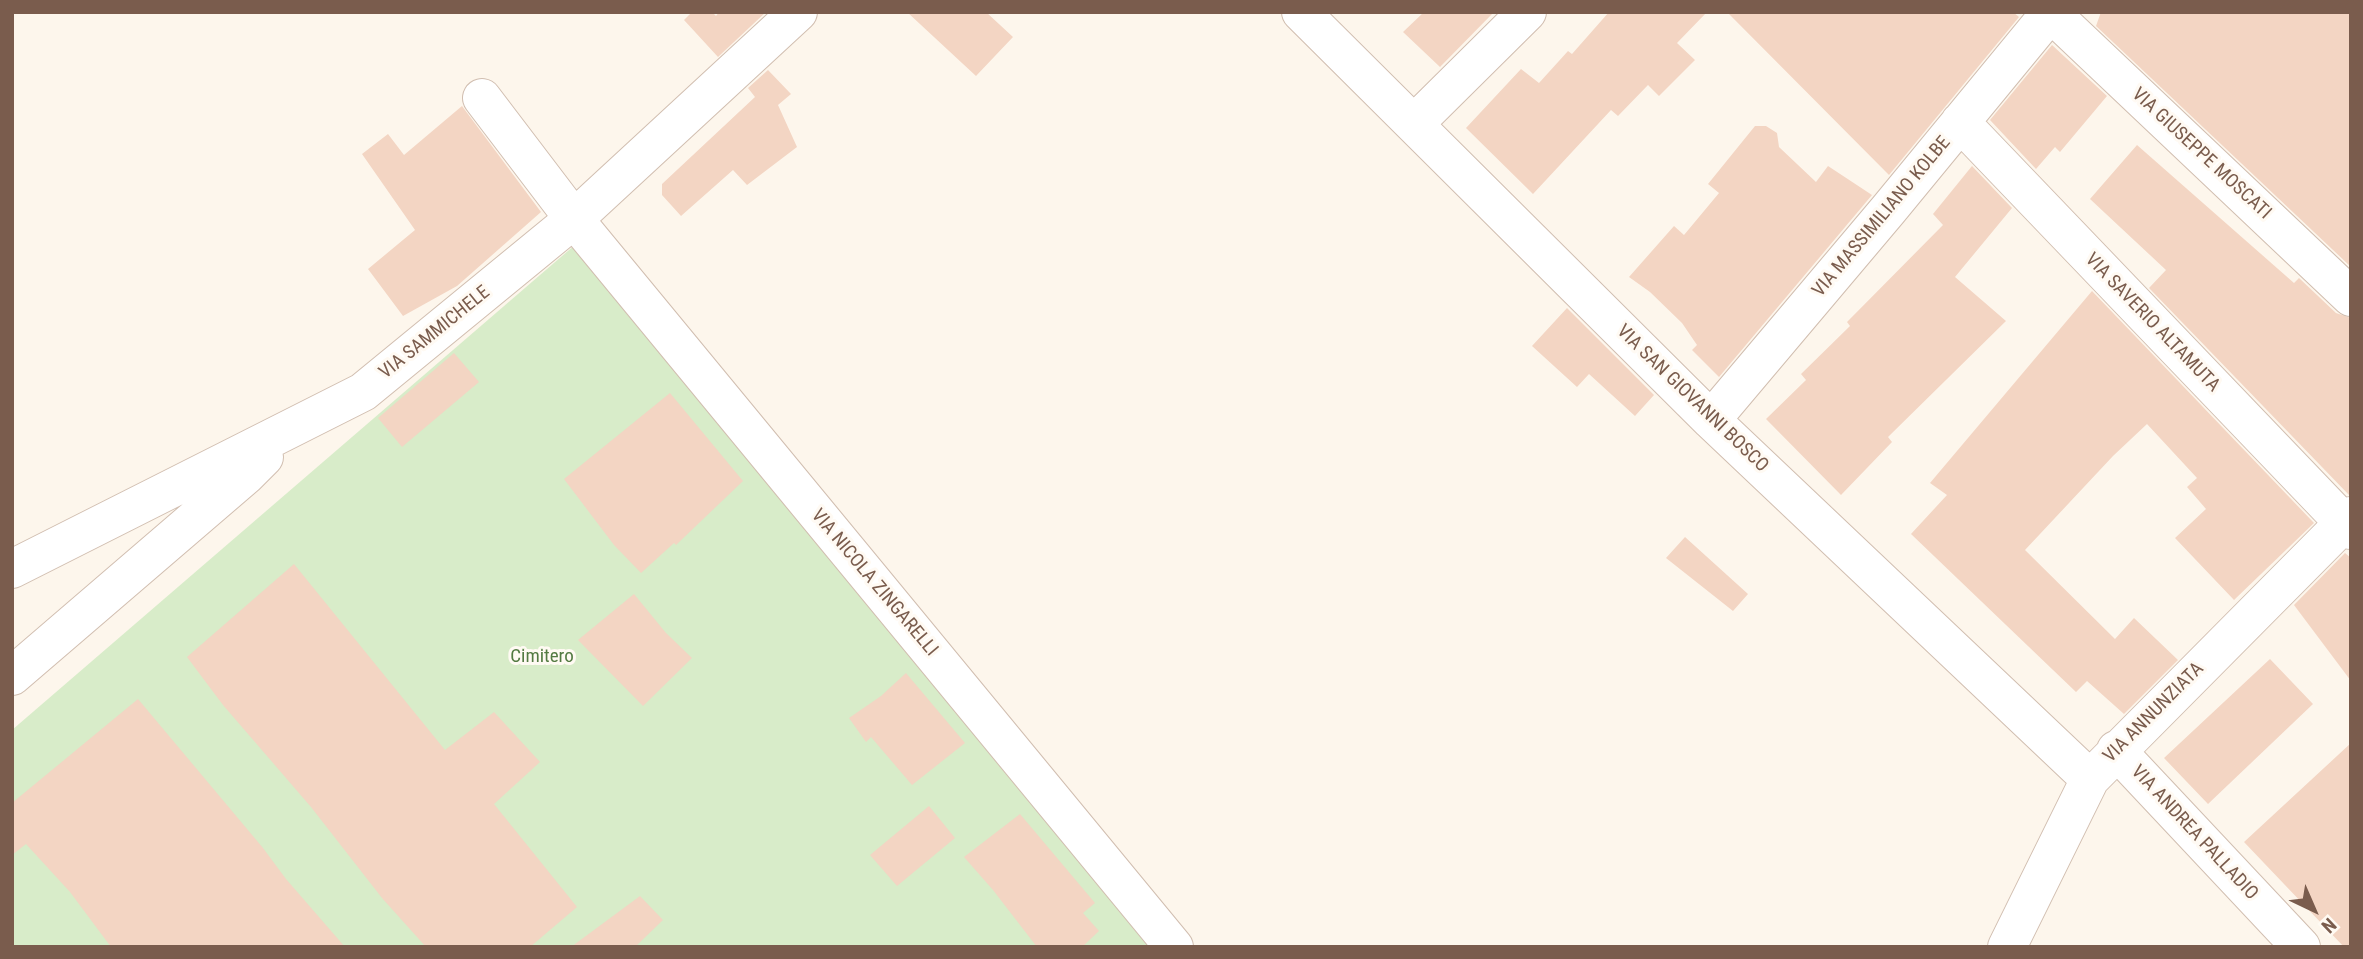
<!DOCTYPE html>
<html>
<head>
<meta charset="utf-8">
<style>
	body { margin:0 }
	#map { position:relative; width:2363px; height:959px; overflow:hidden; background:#fdf6ec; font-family:"Roboto Condensed",sans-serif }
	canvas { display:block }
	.frame { position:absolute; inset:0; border:14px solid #7a5c4d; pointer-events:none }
	.north { position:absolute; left:2279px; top:875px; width:70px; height:70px; -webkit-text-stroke:5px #fffaf3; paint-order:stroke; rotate:136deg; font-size:19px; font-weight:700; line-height:28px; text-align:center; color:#7a5c4d }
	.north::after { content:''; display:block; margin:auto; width:24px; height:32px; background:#7a5c4d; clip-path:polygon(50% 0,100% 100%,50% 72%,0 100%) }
</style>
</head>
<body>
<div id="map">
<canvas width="2363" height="959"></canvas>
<div class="frame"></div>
<div class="north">N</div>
</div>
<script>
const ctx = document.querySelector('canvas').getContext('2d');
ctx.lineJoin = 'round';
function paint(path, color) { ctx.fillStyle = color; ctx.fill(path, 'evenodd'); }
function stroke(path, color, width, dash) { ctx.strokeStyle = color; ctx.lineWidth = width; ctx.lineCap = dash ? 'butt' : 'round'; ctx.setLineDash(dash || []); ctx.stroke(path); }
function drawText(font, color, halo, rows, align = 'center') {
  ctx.font = font + ' "Roboto Condensed",sans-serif'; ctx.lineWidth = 6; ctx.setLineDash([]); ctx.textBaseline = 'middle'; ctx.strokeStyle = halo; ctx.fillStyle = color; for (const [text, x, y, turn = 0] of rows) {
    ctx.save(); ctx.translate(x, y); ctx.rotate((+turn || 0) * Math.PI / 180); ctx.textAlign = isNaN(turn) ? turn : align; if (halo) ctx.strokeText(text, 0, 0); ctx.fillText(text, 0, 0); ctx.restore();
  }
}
paint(new Path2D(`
	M 576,244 L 1158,947 L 12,947 L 12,730 Z`), '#d8ecc9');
paint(new Path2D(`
	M 692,12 L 712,12 L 716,16 L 719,12 L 766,12 L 718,57 L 684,20 Z
	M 907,12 L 986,12 L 1013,37 L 976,76 Z
	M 1424,12 L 1494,12 L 1440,67 L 1403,32 Z
	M 1609,12 L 1707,12 L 1677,43 L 1695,60 L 1659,96 L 1648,85 L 1618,116 L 1611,110 L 1533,194 L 1466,128 L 1521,69 L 1539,83 L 1568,51 L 1572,54 Z
	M 1727,12 L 2013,12 L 2019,17 L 1889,175 Z
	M 2101,12 L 2351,12 L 2351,267 L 2096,26 Z
	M 2052,45 L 2107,96 L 2060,152 L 2055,147 L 2036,169 L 1990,120 Z
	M 768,70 L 791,94 L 778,105 L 797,147 L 747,185 L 733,170 L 681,216 L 662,195 L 662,184 L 755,97 L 748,88 Z
	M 462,106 L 541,212 L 457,286 L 403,316 L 368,269 L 415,230 L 362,154 L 388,134 L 404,155 Z
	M 1755,126 L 1766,126 L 1777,133 L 1779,147 L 1816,182 L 1828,166 L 1872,195 L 1719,377 L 1692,350 L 1697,345 L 1682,323 L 1650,292 L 1629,277 L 1674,226 L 1684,235 L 1719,193 L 1708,184 Z
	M 2137,145 L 2294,283 L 2299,278 L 2336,313 L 2351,318 L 2349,495 L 2149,288 L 2166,270 L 2090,199 Z
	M 1972,166 L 2012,208 L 1955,277 L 2006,321 L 1888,437 L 1892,442 L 1841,495 L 1766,419 L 1806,380 L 1801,374 L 1850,326 L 1847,322 L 1943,225 L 1933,214 Z
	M 2092,291 L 2314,523 L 2234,600 L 2175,538 L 2206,509 L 2187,487 L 2197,478 L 2147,424 L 2113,456 L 2025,550 L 2115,639 L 2134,618 L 2178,660 L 2124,714 L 2087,681 L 2076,692 L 1911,534 L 1947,495 L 1930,483 Z
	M 1567,308 L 1654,395 L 1635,416 L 1589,374 L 1577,387 L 1532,346 Z
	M 454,353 L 479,382 L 402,447 L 378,418 Z
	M 670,393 L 743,481 L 676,545 L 674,543 L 641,573 L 614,545 L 564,479 Z
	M 1685,537 L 1748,594 L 1733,611 L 1666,558 Z
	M 2345,553 L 2351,558 L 2351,681 L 2294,605 Z
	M 294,564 L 445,750 L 494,712 L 540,762 L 494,804 L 577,907 L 530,947 L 426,947 L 382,898 L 311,807 L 223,705 L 187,657 Z
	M 634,594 L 666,633 L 692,658 L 643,706 L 578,640 Z
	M 2270,659 L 2313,704 L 2208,804 L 2164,758 Z
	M 906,673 L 965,743 L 912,785 L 871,737 L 866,742 L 849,718 L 881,696 Z
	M 138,699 L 263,848 L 286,879 L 345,947 L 111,947 L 70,892 L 26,844 L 12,855 L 12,803 Z
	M 2351,743 L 2351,947 L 2344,947 L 2244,842 Z
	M 929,806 L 955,838 L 897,886 L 870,855 Z
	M 1020,814 L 1095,903 L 1083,913 L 1099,931 L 1082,947 L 1037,947 L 993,890 L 964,857 Z
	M 640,896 L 663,920 L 635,947 L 571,947 Z`), '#f3d5c3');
const minor = new Path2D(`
	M 1301,12 L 1711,420 L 2090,779
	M 2050,12 L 2351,297
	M 482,98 L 574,219 L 1174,947
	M 1960,122 L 2351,530
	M 1415,123 L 1527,12
	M 1711,420 L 1889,209 L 2051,12
	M 12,569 L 363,392 L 574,219 L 798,12
	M 12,676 L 246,475 L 264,457
	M 2116,750 L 2301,947
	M 2007,947 L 2090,779 L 2351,516`);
stroke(minor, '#d1beb0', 40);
stroke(minor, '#fff', 38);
drawText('19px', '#7a5c4d', '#fffaf3', [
	["VIA GIUSEPPE MOSCATI",2201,154,43],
	["VIA MASSIMILIANO KOLBE",1882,217,-50],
	["VIA SAVERIO ALTAMUTA",2152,323,46],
	["VIA SAMMICHELE",435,333,-39],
	["VIA SAN GIOVANNI BOSCO",1692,399,44],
	["VIA NICOLA ZINGARELLI",874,583,50],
	["VIA ANNUNZIATA",2154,713,-45],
	["VIA ANDREA PALLADIO",2194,833,47]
]);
drawText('19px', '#537a41', '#fffaf3', [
	["Cimitero",542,657]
]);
</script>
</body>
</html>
